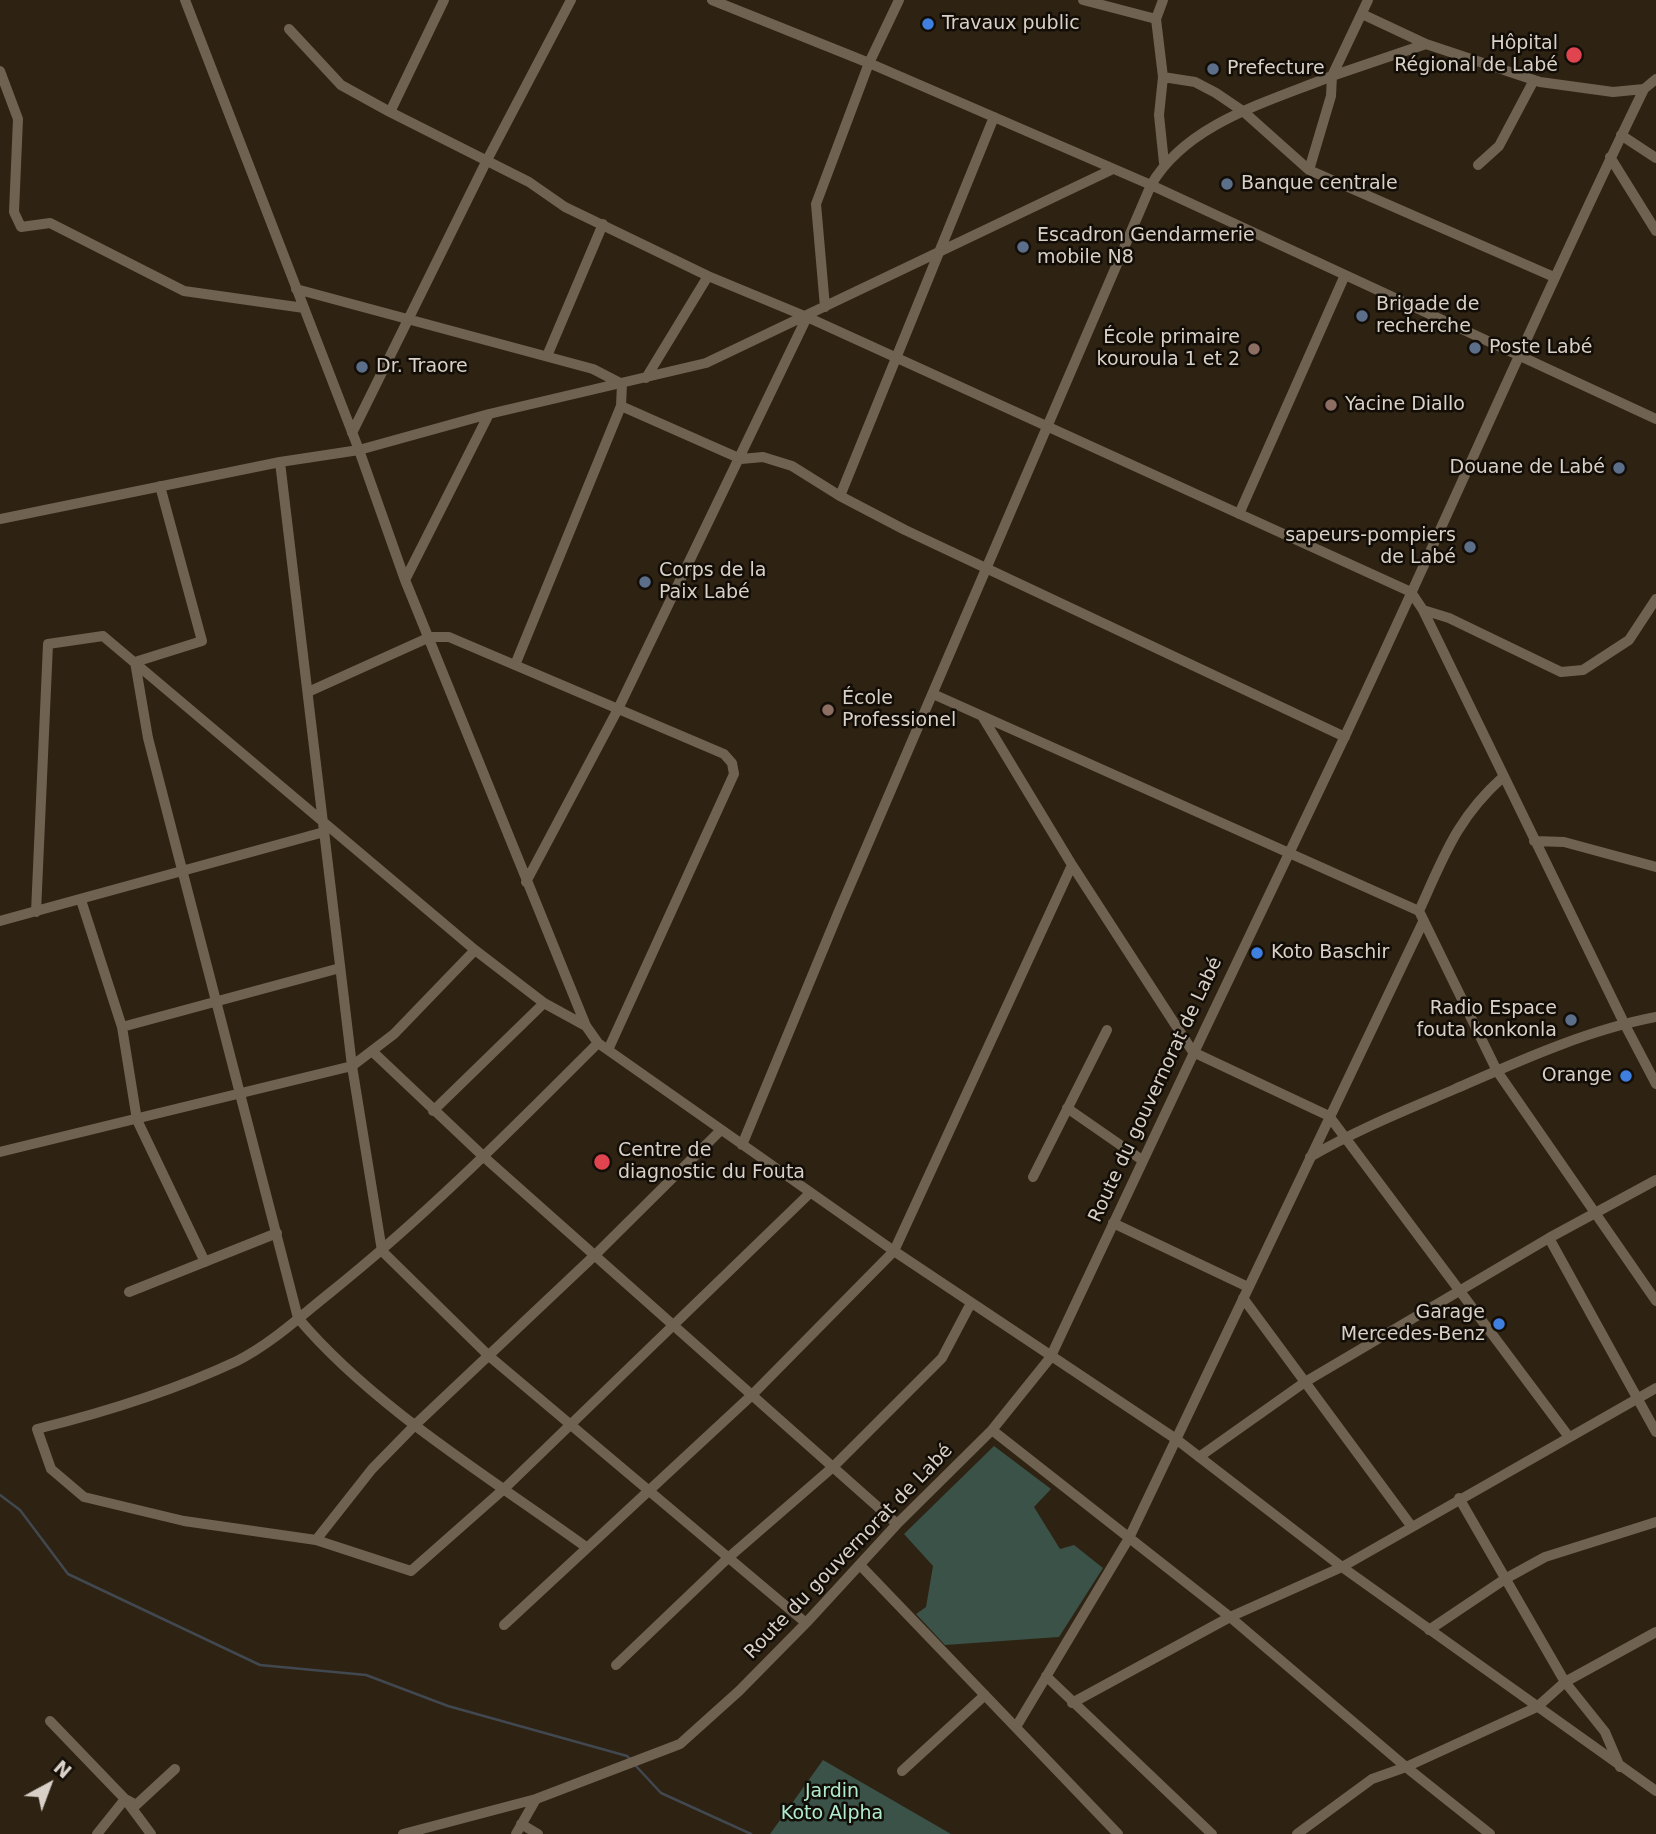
<!DOCTYPE html>
<html>
<head>
<meta charset="utf-8">
<style>
	body { margin:0 }
	#map { position:relative; width:1656px; height:1834px; overflow:hidden; background:#2e2213; font-family:"DejaVu Sans",sans-serif }
	canvas { display:block }
	.north { position:absolute; left:14px; top:1750px; width:70px; height:70px; -webkit-text-stroke:5px #120d07; paint-order:stroke; rotate:41deg; font-size:19px; font-weight:700; line-height:28px; text-align:center; color:#d9d1c7 }
	.north::after { content:''; display:block; margin:auto; width:24px; height:32px; background:#d9d1c7; clip-path:polygon(50% 0,100% 100%,50% 72%,0 100%) }
</style>
</head>
<body>
<div id="map">
<canvas width="1656" height="1834"></canvas>
<div class="north">N</div>
</div>
<script>
const ctx = document.querySelector('canvas').getContext('2d');
ctx.lineJoin = 'round';
function paint(path, color) { ctx.fillStyle = color; ctx.fill(path, 'evenodd'); }
function stroke(path, color, width, dash) { ctx.strokeStyle = color; ctx.lineWidth = width; ctx.lineCap = dash ? 'butt' : 'round'; ctx.setLineDash(dash || []); ctx.stroke(path); }
function drawText(font, color, halo, rows, align = 'center') {
  ctx.font = font + ' "DejaVu Sans",sans-serif'; ctx.lineWidth = 5; ctx.setLineDash([]); ctx.textBaseline = 'middle'; ctx.strokeStyle = halo; ctx.fillStyle = color; for (const [text, x, y, turn = 0] of rows) {
    ctx.save(); ctx.translate(x, y); ctx.rotate((+turn || 0) * Math.PI / 180); ctx.textAlign = isNaN(turn) ? turn : align; if (halo) ctx.strokeText(text, 0, 0); ctx.fillText(text, 0, 0); ctx.restore();
  }
}
paint(new Path2D(`
	M 994,1446 L 1051,1489 L 1034,1507 L 1060,1549 L 1074,1545 L 1103,1568 L 1059,1637 L 945,1645 L 916,1614 L 926,1607 L 933,1566 L 904,1534 Z
	M 823,1760 L 951,1834 L 770,1834 Z`), '#3a5247');
stroke(new Path2D(`
	M 0,1495 L 20,1510 L 68,1574 L 260,1665 L 366,1675 L 448,1706 L 627,1756 L 631,1760
	M 635,1765 L 661,1793 L 751,1834`), '#41484f', 2.5);
stroke(new Path2D(`
	M 185,0 L 359,450 L 405,580 L 586,1026 L 598,1043 L 894,1251 L 1176,1439 L 1342,1567 L 1656,1791
	M 712,0 L 869,63 L 1151,185 L 1656,419
	M 1083,0 L 1156,19
	M 1163,0 L 1156,19 L 1163,77 L 1195,82 L 1216,93 L 1244,112 L 1309,170 L 1554,277
	M 1362,14 L 1426,44 L 1540,82 L 1613,92 L 1644,89 L 1656,79
	M 289,29 L 341,85 L 390,112 L 529,182 L 565,207 L 708,276 L 807,317 L 1411,592 L 1423,610 L 1624,1023 L 1656,1084
	M 0,71 L 18,119 L 14,212 L 21,227 L 50,223 L 184,291 L 304,308
	M 1163,77 L 1159,115 L 1164,163
	M 390,112 L 444,0
	M 1621,135 L 1656,158
	M 1610,157 L 1656,231
	M 1478,165 L 1499,146 L 1534,80
	M 1309,170 L 1331,96 L 1332,76 L 1426,44
	M 296,289 L 593,369 L 622,384 L 621,406 L 515,665
	M 825,307 L 816,204 L 869,63 L 899,0
	M 547,356 L 603,224
	M 646,378 L 708,276
	M 621,406 L 741,459 L 763,457 L 792,466 L 840,496 L 905,530 L 1345,737
	M 352,433 L 486,162 L 571,0
	M 280,462 L 352,1066 L 382,1251 L 489,1356 L 806,1623
	M 160,486 L 202,641 L 135,662 L 148,738 L 298,1318 C 374,1408 491,1478 586,1547
	M 840,496 L 994,117
	M 1239,514 L 1345,275
	M 0,519 L 280,462 L 359,450 L 489,414 L 706,363 L 1113,169
	M 405,580 L 489,414
	M 1423,610 L 1449,618 L 1561,672 L 1583,670 L 1629,640 L 1656,599
	M 308,692 L 430,637 L 449,637 L 724,754 L 732,763 L 734,774 L 608,1050
	M 933,694 L 1419,911
	M 982,716 L 1072,865 L 1193,1052 L 1329,1116 L 1569,1437
	M 1503,777 C 1457,818 1444,856 1419,911 L 1497,1071 L 1656,1301
	M 1534,841 L 1564,842 L 1656,867
	M 526,882 L 618,709 L 807,317
	M 81,900 L 122,1027 L 137,1120 L 205,1262
	M 36,912 L 48,644 L 103,636 L 475,950 L 544,1003 L 586,1026
	M 0,921 L 324,832
	M 122,1027 L 340,968
	M 598,1043 C 512,1129 426,1216 331,1292 C 302,1315 271,1344 237,1361 C 173,1391 106,1412 37,1429 L 51,1469 L 84,1497 L 184,1521 L 316,1540 L 411,1571 L 505,1488 L 810,1193
	M 373,1052 L 484,1157 L 897,1524
	M 1067,1108 L 1142,1160
	M 433,1111 L 544,1003
	M 742,1145 L 839,911 L 1151,185 C 1187,123 1268,102 1332,76 L 1368,0
	M 0,1152 L 352,1066 L 394,1034 L 475,950
	M 1310,1157 C 1356,1130 1406,1110 1455,1089 C 1519,1061 1587,1030 1656,1017
	M 1033,1177 L 1107,1030
	M 1113,1223 L 1248,1287
	M 1549,1238 L 1656,1432
	M 129,1292 L 277,1233
	M 1243,1298 L 1412,1527
	M 992,1430 L 1230,1617 L 1406,1767 L 1490,1834
	M 1199,1457 L 1305,1382 L 1549,1238 L 1656,1180
	M 1459,1498 L 1565,1682 L 1605,1732 L 1620,1767
	M 316,1540 L 372,1469 L 416,1424 L 595,1255 L 721,1130
	M 860,1565 L 1118,1834
	M 504,1625 L 752,1395 L 894,1251 L 1072,865
	M 1429,1630 L 1505,1579 L 1545,1557 L 1656,1522
	M 616,1665 L 728,1558 L 833,1467 L 942,1358 L 971,1303
	M 1046,1676 L 1212,1834
	M 1072,1703 L 1230,1617 L 1342,1567 L 1656,1388
	M 50,1721 L 125,1799 L 151,1834
	M 1016,1727 L 1129,1538 L 1423,922
	M 902,1771 L 985,1695
	M 521,1824 L 538,1834
	M 97,1834 L 125,1799 L 136,1805 L 175,1769
	M 403,1834 L 536,1799 L 680,1744 L 739,1691 L 806,1623 L 897,1524 L 992,1430 L 1050,1358 C 1147,1149 1247,942 1346,734 C 1447,520 1540,302 1644,89
	M 516,1834 L 536,1799
	M 1297,1834 L 1372,1779 L 1406,1767 L 1537,1707 L 1565,1682 L 1656,1632`), '#706251', 10);
for (const [x, y, r, color] of [
	[928,24,7,"#3f7fe0"],
	[1574,55,9,"#e0444e"],
	[1213,69,7,"#5c6f8a"],
	[1227,184,7,"#5c6f8a"],
	[1023,247,7,"#5c6f8a"],
	[1362,316,7,"#5c6f8a"],
	[1475,348,7,"#5c6f8a"],
	[1254,349,7,"#8d6e63"],
	[362,367,7,"#5c6f8a"],
	[1331,405,7,"#8d6e63"],
	[1619,468,7,"#5c6f8a"],
	[1470,547,7,"#5c6f8a"],
	[645,582,7,"#5c6f8a"],
	[828,710,7,"#8d6e63"],
	[1257,953,7,"#3f7fe0"],
	[1571,1020,7,"#5c6f8a"],
	[1626,1076,7,"#3f7fe0"],
	[602,1162,9,"#e0444e"],
	[1499,1324,7,"#3f7fe0"]
]) { const dot = new Path2D(); dot.arc(x, y, r, 0, 2 * Math.PI); ctx.fillStyle = color; ctx.fill(dot); stroke(dot, '#120d07', 2.5); }
drawText('19px', '#d9d1c7', '#120d07', [
	["Travaux public",942,24],
	["Hôpital",1558,44,"right"],
	["Régional de Labé",1558,66,"right"],
	["Prefecture",1227,69],
	["Banque centrale",1241,184],
	["Escadron Gendarmerie",1037,236],
	["mobile N8",1037,258],
	["Brigade de",1376,305],
	["recherche",1376,327],
	["École primaire",1240,338,"right"],
	["kouroula 1 et 2",1240,360,"right"],
	["Poste Labé",1489,348],
	["Dr. Traore",376,367],
	["Yacine Diallo",1345,405],
	["Douane de Labé",1605,468,"right"],
	["sapeurs-pompiers",1456,536,"right"],
	["de Labé",1456,558,"right"],
	["Corps de la",659,571],
	["Paix Labé",659,593],
	["École",842,699],
	["Professionel",842,721],
	["Koto Baschir",1271,953],
	["Radio Espace",1557,1009,"right"],
	["fouta konkonla",1557,1031,"right"],
	["Orange",1612,1076,"right"],
	["Centre de",618,1151],
	["diagnostic du Fouta",618,1173],
	["Garage",1485,1313,"right"],
	["Mercedes-Benz",1485,1335,"right"]
], 'left');
drawText('19px', '#d9d1c7', '#120d07', [
	["Route du gouvernorat de Labé",1156,1090,-65],
	["Route du gouvernorat de Labé",849,1552,-46]
]);
drawText('19px', '#b0ebd0', '#120d07', [
	["Jardin",832,1792],
	["Koto Alpha",832,1814]
]);
</script>
</body>
</html>
